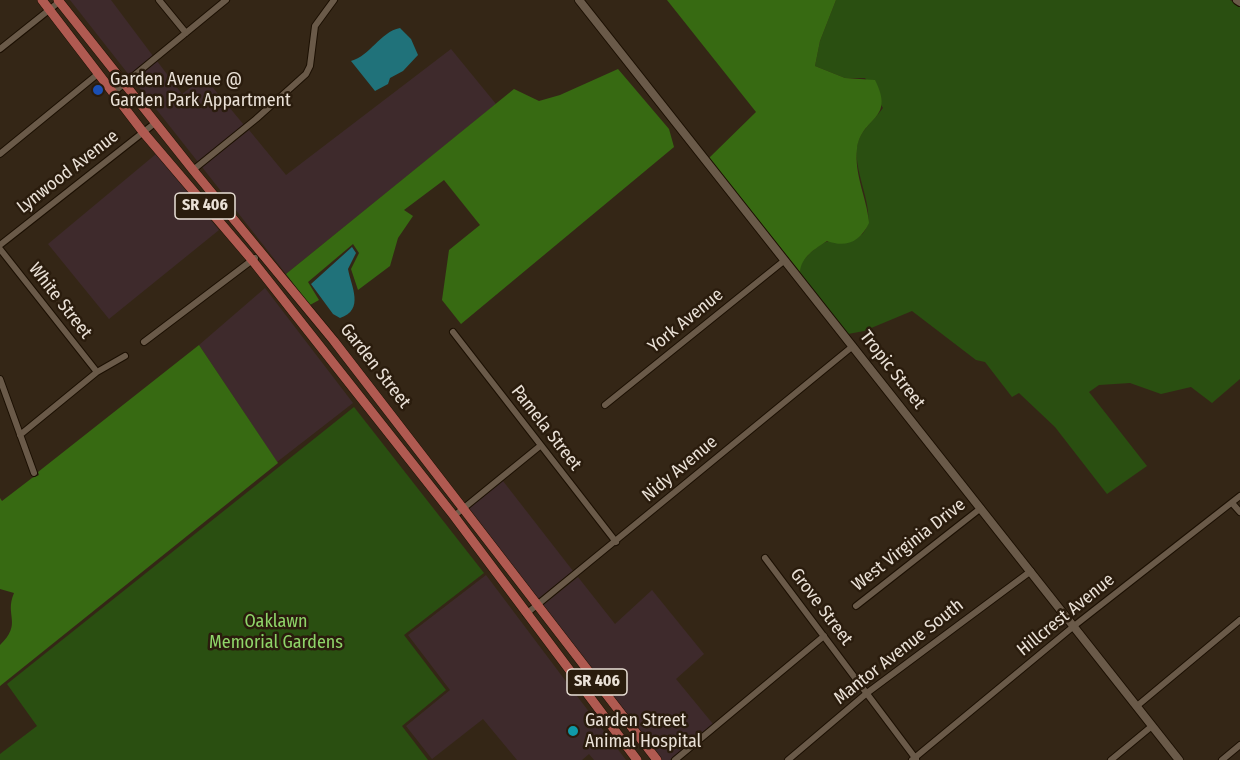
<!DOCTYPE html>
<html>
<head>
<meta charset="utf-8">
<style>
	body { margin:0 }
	canvas { display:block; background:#342616 }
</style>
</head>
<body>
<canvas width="1240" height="760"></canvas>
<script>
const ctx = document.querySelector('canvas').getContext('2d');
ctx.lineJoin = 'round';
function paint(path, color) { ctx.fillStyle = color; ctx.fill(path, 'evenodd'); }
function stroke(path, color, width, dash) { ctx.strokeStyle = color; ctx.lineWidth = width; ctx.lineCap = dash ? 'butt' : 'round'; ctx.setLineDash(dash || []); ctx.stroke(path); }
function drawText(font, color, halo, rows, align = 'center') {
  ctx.font = font + ' "Fira Sans Condensed",sans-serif'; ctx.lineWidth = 5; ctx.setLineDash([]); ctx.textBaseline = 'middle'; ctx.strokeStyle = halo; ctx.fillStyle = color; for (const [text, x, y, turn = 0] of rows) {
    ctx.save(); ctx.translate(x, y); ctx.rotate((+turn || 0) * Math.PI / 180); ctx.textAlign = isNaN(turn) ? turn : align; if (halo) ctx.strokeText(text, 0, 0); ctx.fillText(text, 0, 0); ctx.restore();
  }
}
paint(new Path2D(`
	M 70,0 L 111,0 L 153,56 L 129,75 Z
	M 451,49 L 496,104 L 286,274 L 202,167 L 249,130 L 286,175 Z
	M 157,61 L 182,94 L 204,77 L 244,125 L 198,162 L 134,81 Z
	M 156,154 L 219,230 L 109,319 L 48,244 Z
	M 265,288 L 353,403 L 277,462 L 199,345 Z
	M 503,481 L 573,571 L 538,599 L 469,508 Z
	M 486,575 L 580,700 L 626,760 L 594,760 L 589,754 L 582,760 L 517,760 L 483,719 L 432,759 L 406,726 L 450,690 L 408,635 Z
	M 578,577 L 615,624 L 652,590 L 704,654 L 676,679 L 713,724 L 670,760 L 662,760 L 543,605 Z`), '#3e2a2c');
paint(new Path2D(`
	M 836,0 L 1230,0 L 1240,6 L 1240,379 L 1212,403 L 1191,387 L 1161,394 L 1130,383 L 1099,385 L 1089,392 L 1147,466 L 1107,494 L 1055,427 L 1019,393 L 1012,397 L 985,362 L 976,360 L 912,311 L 864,331 L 848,334 L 800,273 L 800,264 C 808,255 818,244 829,241 C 840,238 856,243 864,232 C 879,213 850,169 858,142 C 862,129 875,119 883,108 L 865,78 L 845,78 L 815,66 L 820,41 Z
	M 354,407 L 484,573 L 404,635 L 446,690 L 402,726 L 428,760 L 0,760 L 0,754 L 37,726 L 7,684 Z`), '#2a4f11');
paint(new Path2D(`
	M 667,0 L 836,0 L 820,41 L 815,66 L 845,78 L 875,80 C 896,121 861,116 857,149 C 854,175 867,198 869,223 C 860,242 846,248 827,241 C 815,249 801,257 800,272 L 709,158 L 756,112 Z
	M 618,69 L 669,129 L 674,147 L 461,324 L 442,300 L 449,250 L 480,225 L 444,180 L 404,210 L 413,216 L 398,238 L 390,266 L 358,290 L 351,269 L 359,253 L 353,244 L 308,282 L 319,300 L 310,305 L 286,274 L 514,89 L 539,101 L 560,95 Z
	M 199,345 L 278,463 L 0,686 L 0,645 C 23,623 4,616 14,593 L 0,589 L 0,498 L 2,501 L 32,478 L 39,475 L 38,472 Z`), '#376a12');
paint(new Path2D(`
	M 400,28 L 411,39 L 418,55 L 403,71 L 390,78 L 388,84 L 375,91 L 351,61 C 370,56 380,32 400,28 Z
	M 352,247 L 356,253 L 348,269 C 351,286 365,310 340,318 L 333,314 L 311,284 Z`), '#20727a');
const street = new Path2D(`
	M 159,0 L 186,33
	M 0,49 L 59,2
	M 114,92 L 226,0
	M 0,154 L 99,73
	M 193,170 L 256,119 L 306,74 L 310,66 L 315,26 L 334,0
	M 0,245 L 155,123
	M 0,249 L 97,372
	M 453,332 L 616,542
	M 144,342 L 255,258
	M 0,379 L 34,473
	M 605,405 L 785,260
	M 20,435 L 97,372 L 125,356
	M 1232,503 L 1240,512
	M 454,516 L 540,446
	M 765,558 L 916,759
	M 856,606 L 981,508
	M 526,614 L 853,346
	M 1137,706 L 1240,620
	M 675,760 L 824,636
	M 788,760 L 867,693 L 1031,571
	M 912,760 L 1074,626 L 1240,496
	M 1111,760 L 1152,726
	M 1222,760 L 1240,745`);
const secondary = new Path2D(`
	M 579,0 L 1179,760
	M 1237,0 L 1240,2`);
const primary = new Path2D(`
	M 42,0 L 143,132 L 252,260 L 454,516 L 637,760
	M 58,0 L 193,170 L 334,341 L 657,760`);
stroke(street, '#1b0f02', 8);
stroke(secondary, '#1b0f02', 10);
stroke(primary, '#1b0f02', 10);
stroke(street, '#6a5a49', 6);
stroke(secondary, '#6a5a49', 8);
stroke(primary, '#b05a51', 9);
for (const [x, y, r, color] of [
	[98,90,6,"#1a4fb4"],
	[573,731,6,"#0f9aa8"]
]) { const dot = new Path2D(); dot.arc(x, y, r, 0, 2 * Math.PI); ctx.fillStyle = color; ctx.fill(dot); stroke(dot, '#2a1c0d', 2); }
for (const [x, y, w] of [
	[205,206,60],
	[597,682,60]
]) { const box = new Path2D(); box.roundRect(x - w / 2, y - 13, w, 26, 4.5); ctx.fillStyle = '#2a1c0d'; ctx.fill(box); stroke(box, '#eae1d7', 1.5); }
drawText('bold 16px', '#eae1d7', null, [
	["SR 406",205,206],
	["SR 406",597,682]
]);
drawText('18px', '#eae1d7', '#2a1c0d', [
	["Garden Avenue @",110,80],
	["Garden Park Appartment",110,101],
	["Garden Street",585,721],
	["Animal Hospital",585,742]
], 'left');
drawText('18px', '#eae1d7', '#2a1c0d', [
	["Lynwood Avenue",68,172,-38],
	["White Street",60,301,52],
	["York Avenue",686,321,-39],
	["Garden Street",375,366,52],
	["Tropic Street",892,370,52],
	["Pamela Street",546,428,52],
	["Nidy Avenue",680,469,-40],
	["West Virginia Drive",909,545,-38],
	["Grove Street",821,607,53],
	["Hillcrest Avenue",1066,615,-39],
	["Mantor Avenue South",899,652,-38]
]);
drawText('18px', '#8fd569', '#2a1c0d', [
	["Oaklawn",276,622],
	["Memorial Gardens",276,643]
]);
</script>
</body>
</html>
